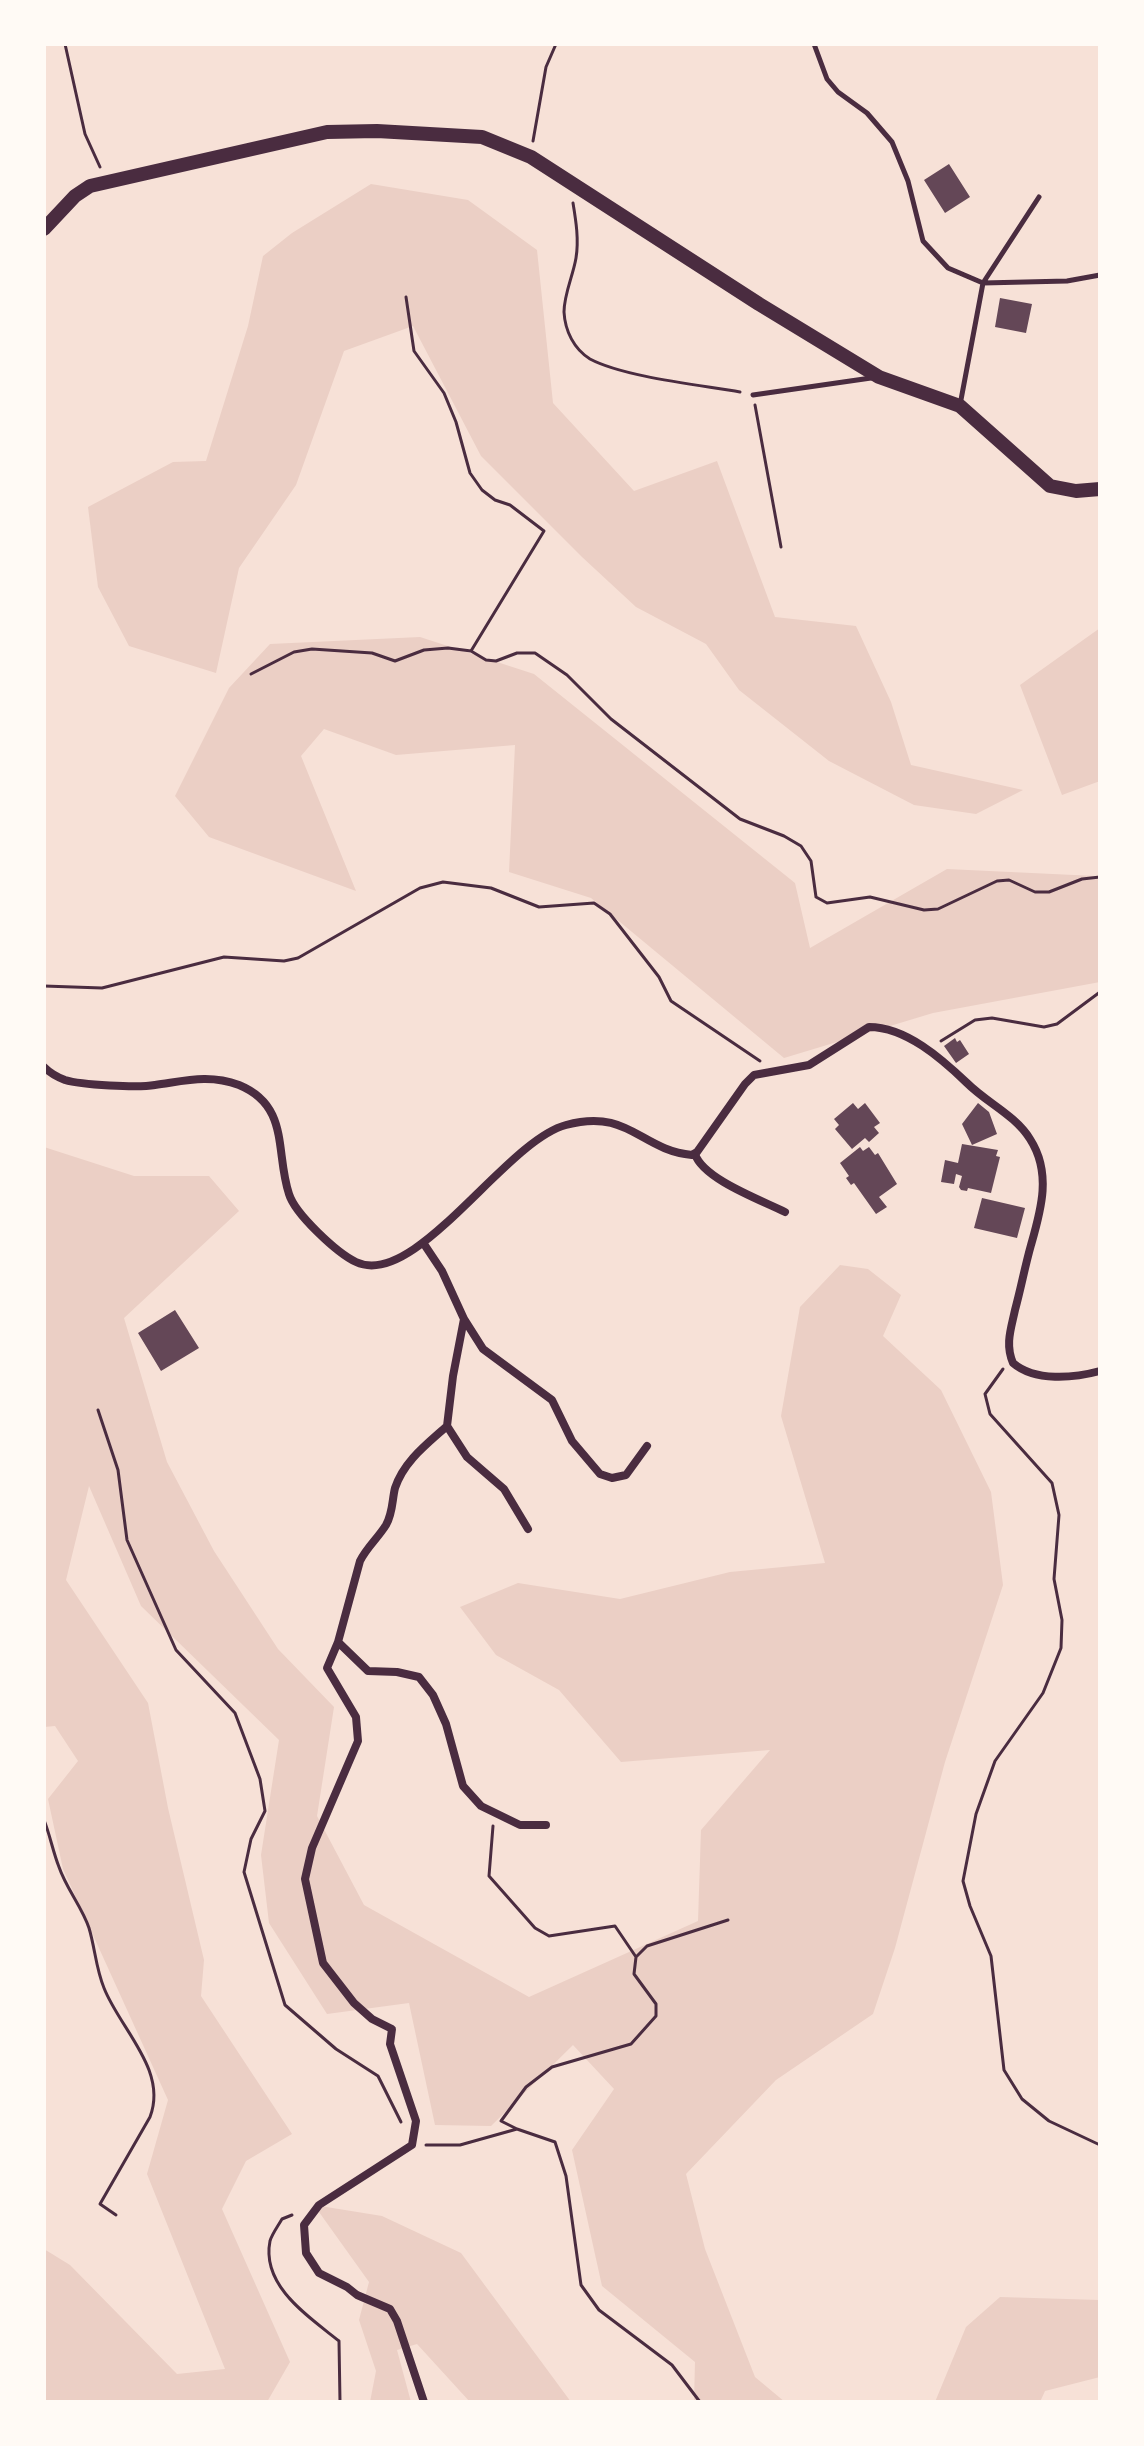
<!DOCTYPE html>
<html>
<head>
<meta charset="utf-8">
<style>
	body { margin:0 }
	#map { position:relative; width:1144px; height:2446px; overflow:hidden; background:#f7e1d7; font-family:"Golos Text",sans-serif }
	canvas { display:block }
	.frame { position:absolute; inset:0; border:46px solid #fffaf5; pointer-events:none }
</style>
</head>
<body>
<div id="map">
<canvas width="1144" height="2446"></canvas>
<div class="frame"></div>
</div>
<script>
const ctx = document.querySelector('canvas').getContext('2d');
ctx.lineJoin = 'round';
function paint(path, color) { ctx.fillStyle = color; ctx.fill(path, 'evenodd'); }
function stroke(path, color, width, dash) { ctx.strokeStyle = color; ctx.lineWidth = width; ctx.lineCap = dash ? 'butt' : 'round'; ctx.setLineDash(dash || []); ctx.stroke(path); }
paint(new Path2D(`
	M 371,184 L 468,200 L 537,250 L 553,403 L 634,491 L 717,461 L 775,617 L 856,626 L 891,702 L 911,765 L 1023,790 L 976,814 L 914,805 L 829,761 L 739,690 L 706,644 L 636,607 L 582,557 L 481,456 L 413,326 L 344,351 L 296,485 L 239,568 L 216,673 L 129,646 L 98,587 L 88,507 L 173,462 L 206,461 L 248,326 L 263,256 L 292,233 Z
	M 1100,628 L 1100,781 L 1062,795 L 1020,685 Z
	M 420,637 L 534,674 L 795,883 L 810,948 L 947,869 L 1095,876 L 1100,877 L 1100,982 L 933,1013 L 784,1058 L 591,898 L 509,872 L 515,745 L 396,755 L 324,729 L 301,756 L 356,891 L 209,837 L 175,796 L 229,688 L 270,644 Z
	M 44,1147 L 134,1176 L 209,1176 L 239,1211 L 124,1318 L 167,1462 L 214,1551 L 278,1649 L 334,1707 L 317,1816 L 364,1905 L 529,1997 L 698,1921 L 701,1830 L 770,1750 L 621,1762 L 559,1690 L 496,1655 L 460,1607 L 518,1583 L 620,1599 L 730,1572 L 825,1563 L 781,1416 L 800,1307 L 840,1265 L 868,1269 L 901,1295 L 883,1336 L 941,1390 L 991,1492 L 1003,1585 L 945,1762 L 895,1948 L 873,2014 L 776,2080 L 686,2174 L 705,2249 L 755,2377 L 785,2402 L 694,2402 L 695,2362 L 602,2286 L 572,2150 L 614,2089 L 573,2045 L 491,2126 L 435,2125 L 409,2003 L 327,2014 L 269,1923 L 261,1855 L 279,1740 L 141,1606 L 89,1486 L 66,1580 L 148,1703 L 168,1808 L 204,1960 L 201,1996 L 292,2134 L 246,2161 L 222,2209 L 290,2362 L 267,2402 L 44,2402 L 44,2249 L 70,2265 L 177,2374 L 225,2369 L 147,2174 L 168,2100 L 63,1869 L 48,1799 L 78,1761 L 55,1726 L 44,1727 Z
	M 314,2205 L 382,2216 L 461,2253 L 571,2402 L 470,2402 L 417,2344 L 397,2350 L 411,2402 L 370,2402 L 376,2371 L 359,2320 L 369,2282 Z
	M 1000,2297 L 1100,2300 L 1100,2377 L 1045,2391 L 1040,2402 L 935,2402 L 966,2327 Z`), '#ebcfc5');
paint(new Path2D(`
	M 949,164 L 970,197 L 945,213 L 924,180 Z
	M 1000,298 L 1032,304 L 1026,333 L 995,327 Z
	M 955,1038 L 957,1042 L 960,1040 L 969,1054 L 956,1063 L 944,1046 Z
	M 853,1103 L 858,1109 L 865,1103 L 880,1123 L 874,1127 L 879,1133 L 869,1142 L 865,1138 L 852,1149 L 835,1129 L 839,1125 L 834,1119 Z
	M 978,1103 L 989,1112 L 997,1134 L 972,1145 L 962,1124 Z
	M 962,1144 L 998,1150 L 996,1156 L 1000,1157 L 991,1193 L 968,1188 L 967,1191 L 961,1190 L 959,1187 L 962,1176 L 956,1174 L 954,1184 L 941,1182 L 945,1160 L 958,1163 Z
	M 860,1147 L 863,1151 L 869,1147 L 875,1155 L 878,1153 L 897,1184 L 879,1197 L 887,1207 L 876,1214 L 854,1183 L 851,1185 L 846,1178 L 849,1176 L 840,1163 Z
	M 982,1198 L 1025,1208 L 1017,1238 L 974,1228 Z
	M 175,1310 L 199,1348 L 161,1371 L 138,1333 Z`), '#644757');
stroke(new Path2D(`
	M 65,44 L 85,134 L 100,167
	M 533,141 L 546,67 L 556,44
	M 573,203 C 576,221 579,240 576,258 C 573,276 564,294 564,312 C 565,331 574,349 590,359 C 624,377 700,385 740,392
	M 406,297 L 414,351 L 444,393 L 456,422 L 470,473 L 482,490 L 495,500 L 510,505 L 544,531 L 471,651
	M 755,405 L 781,547
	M 251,674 L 294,652 L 312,649 L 372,653 L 395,661 L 424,650 L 448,648 L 471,651 L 486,660 L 496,661 L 517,653 L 535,653 L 567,675 L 611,719 L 740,819 L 784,836 L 801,846 L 811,861 L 816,897 L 827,903 L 870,897 L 924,910 L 938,909 L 997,881 L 1009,880 L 1035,892 L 1049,892 L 1082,879 L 1100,877
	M 44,986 L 102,988 L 224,957 L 284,961 L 298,958 L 420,888 L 443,882 L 491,888 L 539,907 L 594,903 L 610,914 L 659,977 L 671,1001 L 760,1061
	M 941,1041 L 975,1020 L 992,1018 L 1044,1027 L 1057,1024 L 1100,992
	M 1003,1369 L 985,1394 L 990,1414 L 1052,1483 L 1059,1515 L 1054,1579 L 1062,1620 L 1061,1648 L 1043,1693 L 995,1761 L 976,1814 L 963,1881 L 970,1906 L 991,1956 L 1004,2070 L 1022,2099 L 1049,2121 L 1100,2145
	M 98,1410 L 118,1470 L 127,1540 L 176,1650 L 235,1713 L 260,1779 L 265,1811 L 251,1839 L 244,1872 L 285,2005 L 336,2049 L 378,2076 L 401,2122
	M 44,1820 C 50,1835 53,1852 59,1867 C 66,1888 82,1907 89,1928 C 95,1948 96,1969 104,1988 C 120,2029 168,2070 150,2117 L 100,2204 L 116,2215
	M 493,1826 L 489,1876 L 535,1928 L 549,1936 L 615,1926 L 636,1957
	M 517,2129 L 501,2121 L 526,2087 L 552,2067 L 631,2044 L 656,2016 L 656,2004 L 634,1974 L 636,1957 L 647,1946 L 728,1920
	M 426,2145 L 460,2145 L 517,2129 L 555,2142 L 566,2176 L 581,2285 L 599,2310 L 672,2365 L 700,2402
	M 292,2215 L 282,2219 C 278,2226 272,2234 270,2241 C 261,2286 309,2317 339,2341 L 340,2402`), '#4a2c40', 3);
stroke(new Path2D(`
	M 814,44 L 827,79 L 838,92 L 867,113 L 892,142 L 908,181 L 923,241 L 948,268 L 983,283 L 1067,281 L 1100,275
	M 753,395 L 871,378
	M 960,405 L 983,283 L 1039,197`), '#4a2c40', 5);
stroke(new Path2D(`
	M 44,1067 C 50,1073 57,1077 65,1080 C 81,1085 138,1088 155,1085 C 185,1081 209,1074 239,1085 C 290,1106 275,1152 289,1194 C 295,1214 337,1253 356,1262 C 415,1290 505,1141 566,1125 C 629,1108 640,1150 692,1155 L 697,1152 L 745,1084 L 754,1075 L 809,1065 L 869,1027 C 906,1027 942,1059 967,1083 C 987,1103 1015,1115 1030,1139 C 1052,1173 1041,1210 1031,1245 C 1025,1266 1021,1288 1015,1310 C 1011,1329 1005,1344 1013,1363 C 1035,1382 1074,1378 1100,1371
	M 695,1154 C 703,1179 761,1200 785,1212
	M 424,1244 L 442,1271 L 464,1319 L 453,1376 L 447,1426 C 427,1444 404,1461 395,1488 C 392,1500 393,1513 386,1525 C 378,1538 367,1547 360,1561 L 338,1642 L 368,1671 L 397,1672 L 419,1677 L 433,1695 L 446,1724 L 463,1786 L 481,1806 L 520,1825 L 546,1825
	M 464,1319 L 483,1349 L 552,1400 L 572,1441 L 600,1474 L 612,1478 L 626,1475 L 647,1446
	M 447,1426 L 467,1457 L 504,1489 L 528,1529
	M 338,1642 L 327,1668 L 356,1717 L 358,1741 L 312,1848 L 305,1879 L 323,1963 L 354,2003 L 372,2019 L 392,2029 L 390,2044 L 416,2121 L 412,2145 L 319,2205 L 304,2225 L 306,2253 L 319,2273 L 347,2287 L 357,2295 L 390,2309 L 397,2321 L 424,2402`), '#4a2c40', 8);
stroke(new Path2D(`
	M 44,229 L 75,196 L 90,186 L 327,132 L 377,131 L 482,137 L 531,157 L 759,304 L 879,377 L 960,406 L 1050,486 L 1076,491 L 1100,489`), '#4a2c40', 14);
</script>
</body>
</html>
